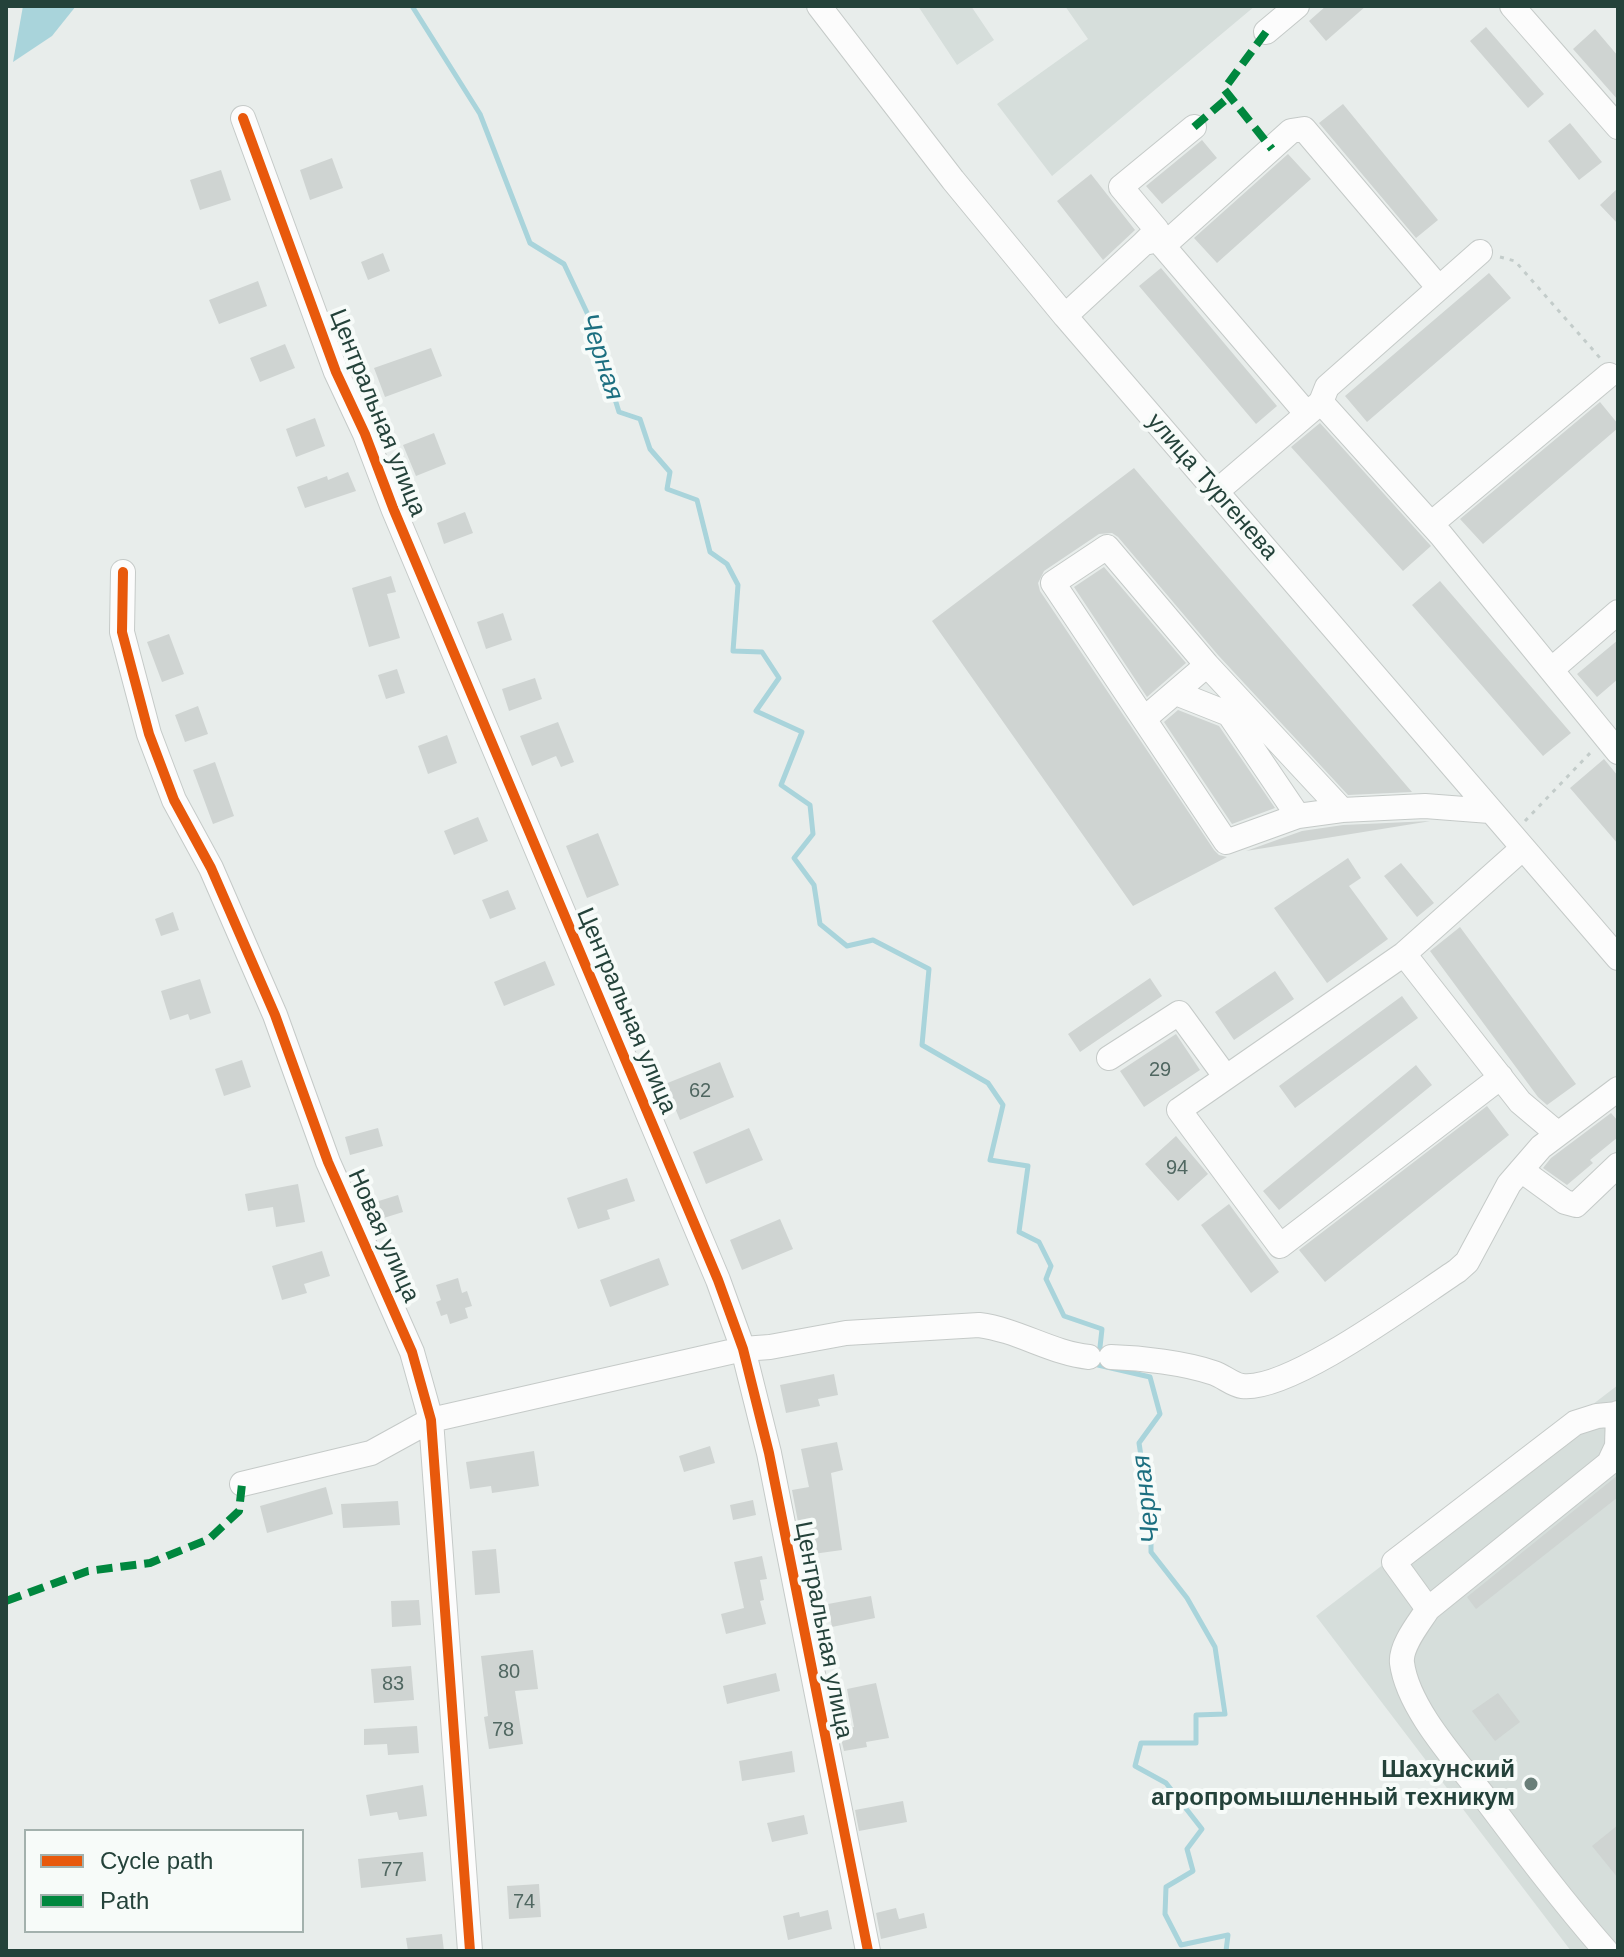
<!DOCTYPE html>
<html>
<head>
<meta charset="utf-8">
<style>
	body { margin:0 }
	#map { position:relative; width:1624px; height:1957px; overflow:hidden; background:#e8edeb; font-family:Helvetica,sans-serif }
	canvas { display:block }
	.frame { position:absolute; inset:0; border:8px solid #24423a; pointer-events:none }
	.legend { position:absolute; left:24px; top:1829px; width:280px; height:104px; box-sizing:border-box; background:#f7fbf9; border:2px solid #a3b1ad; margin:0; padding:10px 14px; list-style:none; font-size:24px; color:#24423a }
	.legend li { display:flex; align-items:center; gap:16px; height:40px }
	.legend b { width:40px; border:2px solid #a3b1ad }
</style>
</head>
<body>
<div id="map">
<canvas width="1624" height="1957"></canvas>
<div class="frame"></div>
<ul class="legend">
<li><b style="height:10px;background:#e8590c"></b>Cycle path</li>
<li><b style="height:10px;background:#00873e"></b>Path</li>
</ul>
</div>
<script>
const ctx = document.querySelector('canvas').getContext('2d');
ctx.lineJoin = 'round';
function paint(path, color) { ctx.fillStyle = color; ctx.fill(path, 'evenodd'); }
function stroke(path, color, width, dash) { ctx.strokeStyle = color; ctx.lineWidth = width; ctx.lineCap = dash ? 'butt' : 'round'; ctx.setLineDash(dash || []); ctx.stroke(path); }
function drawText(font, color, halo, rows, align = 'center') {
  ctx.font = font + ' Helvetica,sans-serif'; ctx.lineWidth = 8; ctx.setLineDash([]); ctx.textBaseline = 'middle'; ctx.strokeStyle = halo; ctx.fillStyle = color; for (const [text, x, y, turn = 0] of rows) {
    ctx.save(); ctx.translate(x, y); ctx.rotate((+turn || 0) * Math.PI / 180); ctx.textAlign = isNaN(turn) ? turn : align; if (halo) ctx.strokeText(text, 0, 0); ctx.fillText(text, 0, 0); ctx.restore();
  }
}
paint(new Path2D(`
	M 918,6 L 971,6 L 994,40 L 957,65 Z
	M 1065,6 L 1255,6 L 1052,176 L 997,104 L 1088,39 Z
	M 1618,1385 L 1618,1951 L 1571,1951 L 1316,1616 Z`), '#d6dedb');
paint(new Path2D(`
	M 23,6 L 76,6 L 52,36 L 13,62 Z`), '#a9d4db');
stroke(new Path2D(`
	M 412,6 L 480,114 L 530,243 L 564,264 L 590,319 L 619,412 L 640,419 L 650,449 L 670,472 L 667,489 L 697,500 L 710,552 L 727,564 L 738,585 L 733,651 L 762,652 L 779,678 L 756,711 L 802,732 L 781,785 L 810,805 L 813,834 L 794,858 L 814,885 L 820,924 L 847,946 L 873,940 L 929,969 L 922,1045 L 988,1083 L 1003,1105 L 990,1160 L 1028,1166 L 1019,1232 L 1039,1242 L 1051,1266 L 1046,1279 L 1064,1316 L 1102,1329 L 1098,1365 L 1150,1377 L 1160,1414 L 1139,1443 L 1151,1521 L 1151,1552 L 1187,1598 L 1215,1647 L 1225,1714 L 1196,1715 L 1196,1743 L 1141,1743 L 1135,1766 L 1166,1783 L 1202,1829 L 1187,1849 L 1193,1871 L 1166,1887 L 1165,1914 L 1181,1945 L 1228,1935 L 1226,1951`), '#a9d4db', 5);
paint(new Path2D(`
	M 1326,6 L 1366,6 L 1326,41 L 1309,21 Z
	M 1486,27 L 1544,94 L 1528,108 L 1470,41 Z
	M 1595,29 L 1618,56 L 1618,100 L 1573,49 Z
	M 1343,104 L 1438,220 L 1416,238 L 1319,123 Z
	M 1570,123 L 1602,162 L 1579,180 L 1548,141 Z
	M 1202,140 L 1217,158 L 1162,204 L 1146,186 Z
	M 1288,154 L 1311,179 L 1217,263 L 1194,238 Z
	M 332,158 L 343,188 L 310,200 L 300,170 Z
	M 221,170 L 231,200 L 200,210 L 190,180 Z
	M 1091,174 L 1135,230 L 1103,260 L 1057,201 Z
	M 1618,188 L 1618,224 L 1600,205 Z
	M 383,253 L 390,271 L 368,280 L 361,262 Z
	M 1161,268 L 1277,406 L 1256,424 L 1139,286 Z
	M 1489,273 L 1511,298 L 1367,422 L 1345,396 Z
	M 258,281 L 267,306 L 219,324 L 209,300 Z
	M 285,344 L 295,368 L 260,382 L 250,358 Z
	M 431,348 L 442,376 L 385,397 L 374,368 Z
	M 1600,402 L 1618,424 L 1618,428 L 1483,544 L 1460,519 Z
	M 315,418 L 325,446 L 296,457 L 286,429 Z
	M 1320,423 L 1431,546 L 1403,571 L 1291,447 Z
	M 434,433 L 446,464 L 416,476 L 403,445 Z
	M 1134,468 L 1412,792 L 1348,795 L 1218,655 L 1118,537 L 1112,533 L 1099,534 L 1044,571 L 1038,583 L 1040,591 L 1214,850 L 1219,855 L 1227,857 L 1133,906 L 932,621 Z
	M 348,472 L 356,491 L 305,508 L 297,487 L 327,476 L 328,480 Z
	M 465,512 L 473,533 L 444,544 L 437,523 Z
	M 1104,567 L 1186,663 L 1147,697 L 1074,587 Z
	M 391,576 L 396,592 L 387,594 L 400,638 L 369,647 L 352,588 Z
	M 1440,581 L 1571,733 L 1543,756 L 1412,605 Z
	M 503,613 L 512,640 L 486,649 L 477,622 Z
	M 169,634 L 184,674 L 162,682 L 147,642 Z
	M 1618,640 L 1618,679 L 1597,697 L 1577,674 Z
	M 397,669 L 405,693 L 386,699 L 378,675 Z
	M 535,678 L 542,699 L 509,711 L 502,689 Z
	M 198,706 L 208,734 L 185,742 L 175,715 Z
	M 1178,710 L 1219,726 L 1275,808 L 1232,824 L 1164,722 Z
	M 558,722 L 574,762 L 561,767 L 556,756 L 532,766 L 520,736 Z
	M 447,735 L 457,763 L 428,774 L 418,746 Z
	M 1604,759 L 1618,776 L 1618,844 L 1570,788 Z
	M 215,762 L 234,816 L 213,824 L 193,770 Z
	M 478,817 L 488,841 L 454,855 L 444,831 Z
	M 1430,821 L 1425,822 L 1246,851 L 1302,831 L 1343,825 Z
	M 598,833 L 619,885 L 587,898 L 566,846 Z
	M 1348,858 L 1361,878 L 1349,886 L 1388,939 L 1327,983 L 1274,908 Z
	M 1401,863 L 1434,903 L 1417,917 L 1384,876 Z
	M 508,890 L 516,909 L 490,919 L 482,900 Z
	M 173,912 L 179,930 L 161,936 L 155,919 Z
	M 1460,927 L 1576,1084 L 1547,1105 L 1538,1097 L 1430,951 Z
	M 545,961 L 555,985 L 504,1006 L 494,982 Z
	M 1275,971 L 1294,999 L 1234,1040 L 1215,1012 Z
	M 1150,978 L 1162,996 L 1080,1052 L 1068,1034 Z
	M 200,979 L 211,1013 L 190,1020 L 188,1014 L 170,1020 L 161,991 Z
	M 1402,996 L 1418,1018 L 1295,1108 L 1279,1086 Z
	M 1176,1034 L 1200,1070 L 1144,1107 L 1120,1071 Z
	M 242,1060 L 251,1087 L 224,1096 L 215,1069 Z
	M 720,1062 L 734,1097 L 680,1120 L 665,1084 Z
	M 1416,1065 L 1432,1085 L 1279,1210 L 1263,1191 Z
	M 1487,1106 L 1509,1135 L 1325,1282 L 1299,1250 Z
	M 1611,1113 L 1618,1121 L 1618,1137 L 1590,1160 L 1593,1163 L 1567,1185 L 1543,1168 L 1551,1158 Z
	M 378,1128 L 383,1146 L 350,1155 L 345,1137 Z
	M 749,1128 L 763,1160 L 706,1184 L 693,1152 Z
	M 1176,1136 L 1208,1174 L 1178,1201 L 1145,1164 Z
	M 627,1178 L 635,1201 L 607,1210 L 610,1219 L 578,1229 L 567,1198 Z
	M 298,1184 L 305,1222 L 276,1227 L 273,1207 L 248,1211 L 245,1194 Z
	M 398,1195 L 403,1212 L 374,1221 L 369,1204 Z
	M 1229,1204 L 1279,1272 L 1251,1293 L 1201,1225 Z
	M 780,1219 L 793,1249 L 742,1270 L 730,1240 Z
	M 322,1251 L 330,1276 L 304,1284 L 307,1293 L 282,1300 L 272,1266 Z
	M 659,1258 L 669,1285 L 610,1307 L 600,1280 Z
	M 458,1278 L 462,1293 L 467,1291 L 472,1306 L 465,1308 L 468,1318 L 450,1324 L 447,1314 L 441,1316 L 436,1302 L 441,1300 L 436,1285 Z
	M 834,1374 L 838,1395 L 818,1399 L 820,1406 L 786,1413 L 780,1385 Z
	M 837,1442 L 843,1470 L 831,1473 L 842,1550 L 813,1554 L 808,1520 L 798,1522 L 792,1490 L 809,1487 L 801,1449 Z
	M 710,1446 L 715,1463 L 684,1472 L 679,1456 Z
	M 534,1451 L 539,1486 L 492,1493 L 491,1486 L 470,1489 L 466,1462 Z
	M 1618,1475 L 1618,1497 L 1476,1609 L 1467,1597 Z
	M 326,1487 L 333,1514 L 267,1533 L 260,1506 Z
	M 753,1500 L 756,1515 L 733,1520 L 730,1505 Z
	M 398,1501 L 400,1525 L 343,1528 L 341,1504 Z
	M 496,1549 L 500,1593 L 475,1595 L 472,1551 Z
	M 762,1556 L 767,1579 L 760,1580 L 764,1600 L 760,1601 L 766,1624 L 726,1634 L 721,1614 L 744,1608 L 734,1562 Z
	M 871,1596 L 875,1618 L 832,1627 L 828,1604 Z
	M 419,1600 L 421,1625 L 392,1627 L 391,1601 Z
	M 533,1650 L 538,1689 L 515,1691 L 523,1744 L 489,1749 L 484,1717 L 488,1716 L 481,1656 Z
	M 411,1666 L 414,1700 L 374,1703 L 371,1669 Z
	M 776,1673 L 780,1691 L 727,1704 L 723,1686 Z
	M 876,1683 L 889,1738 L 866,1742 L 867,1747 L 844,1751 L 839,1730 L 854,1727 L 847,1689 Z
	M 1498,1693 L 1520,1722 L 1495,1741 L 1472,1711 Z
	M 417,1726 L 419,1753 L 388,1755 L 387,1744 L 364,1745 L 364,1729 Z
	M 792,1751 L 795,1772 L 742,1781 L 739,1761 Z
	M 423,1785 L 427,1816 L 399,1820 L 397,1812 L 370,1816 L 366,1795 Z
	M 903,1801 L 907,1822 L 859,1831 L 855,1810 Z
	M 804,1815 L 808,1834 L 772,1842 L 767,1823 Z
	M 1618,1825 L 1618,1878 L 1592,1846 Z
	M 423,1852 L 426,1881 L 361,1888 L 358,1859 Z
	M 539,1884 L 541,1917 L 509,1919 L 507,1886 Z
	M 896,1908 L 899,1919 L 924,1913 L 927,1928 L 881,1939 L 876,1913 Z
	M 828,1910 L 832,1929 L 788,1940 L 783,1916 L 799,1912 L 800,1917 Z
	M 442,1934 L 444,1951 L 408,1951 L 406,1938 Z`), '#cfd4d2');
const minor = new Path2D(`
	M 819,6 L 953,180 L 1065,316 L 1618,958
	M 1512,6 L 1618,127
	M 1266,32 L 1297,6
	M 243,118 L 336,372 L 365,434 L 393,508 L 718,1280 L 743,1349 L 769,1453 L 868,1951
	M 1144,243 L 1157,230 L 1121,187 L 1194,127
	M 1163,246 L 1291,131 L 1304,129 L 1439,288
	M 1065,316 L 1144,243 L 1158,240 L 1307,414
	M 1321,402 L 1441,535 L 1618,752
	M 1216,492 L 1321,402 L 1327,387 L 1480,252
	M 1431,524 L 1609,375
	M 123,572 L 122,632 L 149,734 L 174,800 L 211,868 L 275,1015 L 328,1162 L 412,1352 L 431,1420 L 470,1951
	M 1551,670 L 1618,612
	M 1176,693 L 1229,714 L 1298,816
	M 1144,719 L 1207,665
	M 1342,810 L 1207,665 L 1107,547 L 1053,583 L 1226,842 L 1298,816 L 1342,810 L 1425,806 L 1490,811
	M 1404,954 L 1520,1102 L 1558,1134
	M 1109,1058 L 1179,1013 L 1225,1076
	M 1501,1077 L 1280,1246 L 1179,1110 L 1404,954 L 1523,848
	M 1521,1170 L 1565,1202 L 1576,1205 L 1618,1165
	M 1111,1357 C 1142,1358 1185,1363 1214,1373 C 1223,1376 1233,1385 1242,1386 C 1290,1392 1414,1299 1457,1271 L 1467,1262 L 1509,1184 L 1541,1147 L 1618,1089
	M 242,1484 L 371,1453 L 431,1420 L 743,1349 L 770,1347 L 846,1333 L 979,1325 C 1018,1330 1051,1353 1089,1357
	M 1428,1609 L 1394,1562 L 1575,1423 L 1597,1416 L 1618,1414
	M 1606,1951 C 1563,1902 1524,1850 1485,1798 C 1457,1761 1408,1709 1402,1663 C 1400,1646 1419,1623 1428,1609 L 1609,1463 L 1617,1446 L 1618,1413`);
stroke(minor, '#c5cac8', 26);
stroke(new Path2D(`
	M 1500,257 L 1515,261 L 1600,358
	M 1525,821 L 1592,751`), '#c3ccca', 3, [4, 6]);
stroke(minor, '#fcfcfc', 24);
stroke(new Path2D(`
	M 1266,32 L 1224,89 L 1272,149
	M 1194,127 L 1230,96
	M 6,1601 L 88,1571 L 150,1563 L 209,1539 L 239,1511 L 242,1484`), '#00873e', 8, [16, 8]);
stroke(new Path2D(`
	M 243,118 L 336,372 L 365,434 L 393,508 L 718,1280 L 743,1349 L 769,1453 L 868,1951
	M 123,572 L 122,632 L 149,734 L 174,800 L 211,868 L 275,1015 L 328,1162 L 412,1352 L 431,1420 L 470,1951`), '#e8590c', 10);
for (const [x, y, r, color] of [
	[1531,1784,8,"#697e78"]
]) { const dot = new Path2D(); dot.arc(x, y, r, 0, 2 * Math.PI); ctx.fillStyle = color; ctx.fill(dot); stroke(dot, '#f7fbf9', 3); }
drawText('20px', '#506761', null, [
	["29",1160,1070],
	["62",700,1091],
	["94",1177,1168],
	["80",509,1672],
	["83",393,1684],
	["78",503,1730],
	["77",392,1870],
	["74",524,1902]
]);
drawText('24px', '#24423a', '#f7fbf9', [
	["Центральная улица",377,413,68],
	["улица Тургенева",1212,487,49],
	["Центральная улица",626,1011,67],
	["Новая улица",383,1236,66],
	["Центральная улица",823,1630,79]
]);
drawText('bold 24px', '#24423a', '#f7fbf9', [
	["Шахунский",1515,1770],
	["агропромышленный техникум",1515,1798]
], 'right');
drawText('italic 26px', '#1c6f80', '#f7fbf9', [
	["Черная",601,357,72],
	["Черная",1147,1499,-97]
]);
</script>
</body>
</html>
